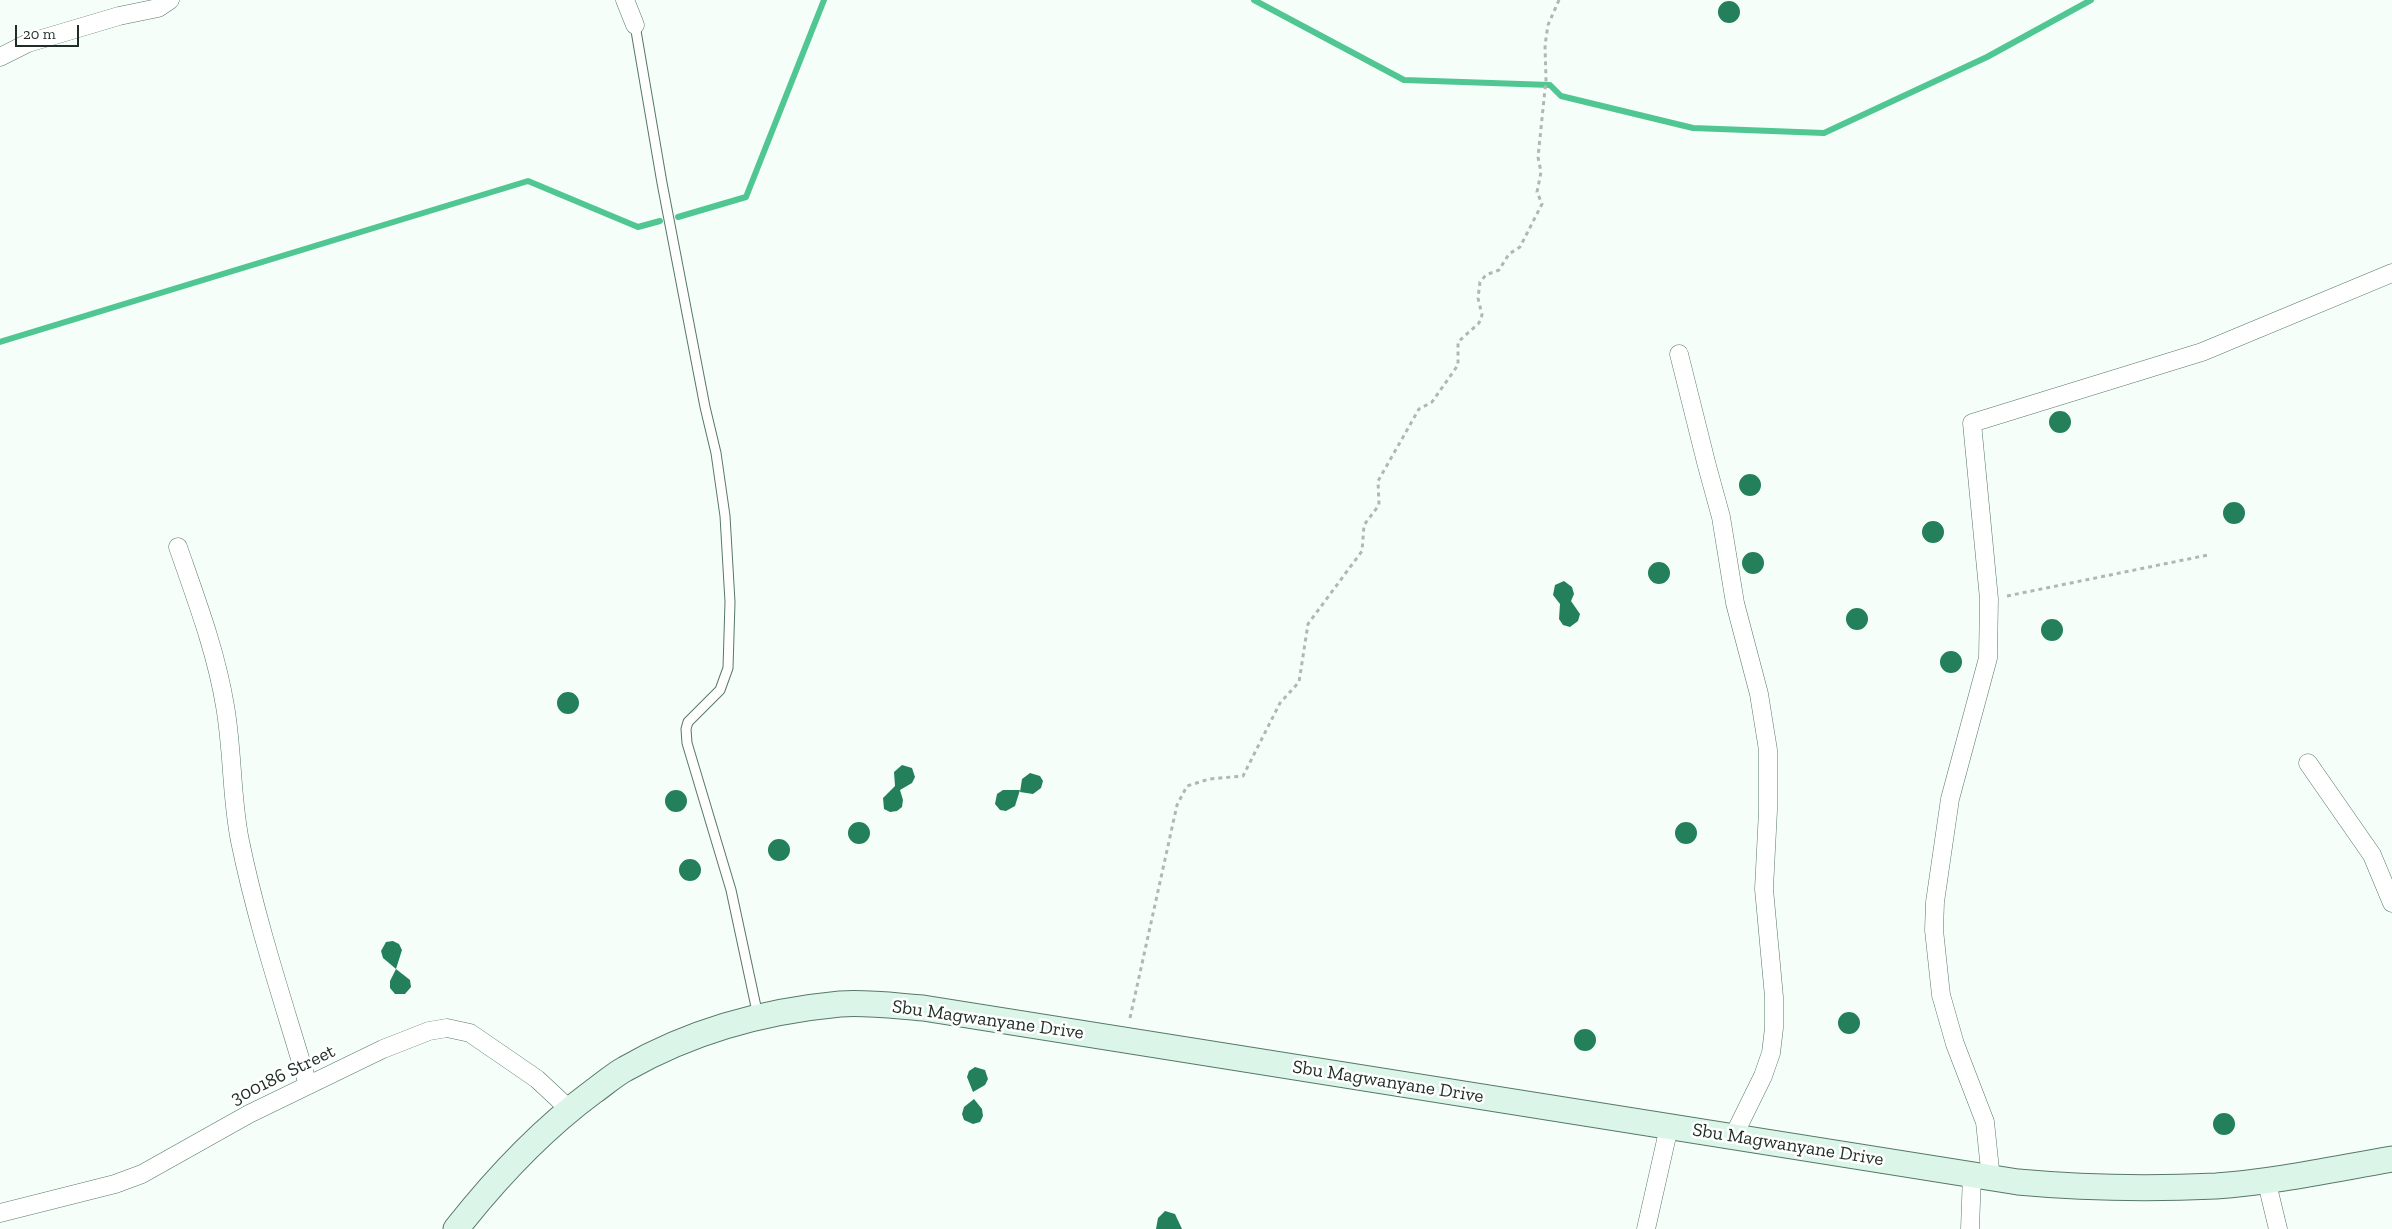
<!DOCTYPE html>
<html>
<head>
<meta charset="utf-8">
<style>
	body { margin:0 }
	#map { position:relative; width:2392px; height:1229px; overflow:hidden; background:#f6fefa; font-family:"Zilla Slab",serif }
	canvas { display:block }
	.scale { position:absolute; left:15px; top:25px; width:64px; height:22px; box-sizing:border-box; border:2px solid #1f2d26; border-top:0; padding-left:6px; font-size:15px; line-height:18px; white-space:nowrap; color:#1f2d26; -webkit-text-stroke:4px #fff; paint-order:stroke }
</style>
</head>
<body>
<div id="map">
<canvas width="2392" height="1229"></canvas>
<div class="scale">20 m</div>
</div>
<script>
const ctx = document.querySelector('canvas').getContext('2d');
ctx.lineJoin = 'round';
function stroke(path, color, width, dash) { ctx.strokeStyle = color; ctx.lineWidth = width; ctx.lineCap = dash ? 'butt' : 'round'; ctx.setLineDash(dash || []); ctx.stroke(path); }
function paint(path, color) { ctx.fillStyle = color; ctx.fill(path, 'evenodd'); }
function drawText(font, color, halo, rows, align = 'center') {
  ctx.font = font + ' "Zilla Slab",serif'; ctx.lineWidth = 5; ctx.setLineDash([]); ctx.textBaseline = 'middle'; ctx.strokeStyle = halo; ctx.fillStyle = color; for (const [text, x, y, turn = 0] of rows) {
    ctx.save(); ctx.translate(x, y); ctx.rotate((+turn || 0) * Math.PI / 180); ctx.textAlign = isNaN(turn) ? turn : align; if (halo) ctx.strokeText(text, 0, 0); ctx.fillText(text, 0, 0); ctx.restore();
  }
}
stroke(new Path2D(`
	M 1254,0 L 1404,80 L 1550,85 L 1561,96 L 1693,128 L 1824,133 L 1987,57 L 2091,0
	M 678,217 L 746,197 L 824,0
	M 0,342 L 528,181 L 638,227 L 660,221`), '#50c693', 6);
paint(new Path2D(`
	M1718 12a11 11 0 1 1 22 0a11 11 0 1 1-22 0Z
	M2049 422a11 11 0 1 1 22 0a11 11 0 1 1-22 0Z
	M1739 485a11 11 0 1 1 22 0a11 11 0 1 1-22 0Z
	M2223 513a11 11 0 1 1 22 0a11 11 0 1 1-22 0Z
	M1922 532a11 11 0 1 1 22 0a11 11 0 1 1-22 0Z
	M1742 563a11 11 0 1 1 22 0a11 11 0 1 1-22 0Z
	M1648 573a11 11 0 1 1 22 0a11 11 0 1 1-22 0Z
	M 1564,581 L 1572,587 L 1574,594 L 1571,601 L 1580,614 L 1578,621 L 1570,627 L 1563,625 L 1559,619 L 1560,604 L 1553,595 L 1555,585 Z
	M1846 619a11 11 0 1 1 22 0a11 11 0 1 1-22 0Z
	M2041 630a11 11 0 1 1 22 0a11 11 0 1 1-22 0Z
	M1940 662a11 11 0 1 1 22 0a11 11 0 1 1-22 0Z
	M557 703a11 11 0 1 1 22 0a11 11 0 1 1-22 0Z
	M 902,765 L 912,768 L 915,777 L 912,783 L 900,790 L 903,800 L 902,807 L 897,811 L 890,812 L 884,809 L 883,798 L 895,786 L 894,772 Z
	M 1030,773 L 1040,776 L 1043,781 L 1041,788 L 1033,794 L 1020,792 L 1022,779 Z
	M 1003,790 L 1020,790 L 1015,806 L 1006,811 L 1000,810 L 995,804 L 997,794 Z
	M665 801a11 11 0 1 1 22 0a11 11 0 1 1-22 0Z
	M848 833a11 11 0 1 1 22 0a11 11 0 1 1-22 0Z
	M1675 833a11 11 0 1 1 22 0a11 11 0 1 1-22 0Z
	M768 850a11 11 0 1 1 22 0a11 11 0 1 1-22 0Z
	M679 870a11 11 0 1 1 22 0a11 11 0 1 1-22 0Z
	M 393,941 L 399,944 L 402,950 L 396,969 L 383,958 L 381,951 L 386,942 Z
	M 396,969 L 410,980 L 411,987 L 405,994 L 395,994 L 390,988 L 390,981 Z
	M1838 1023a11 11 0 1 1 22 0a11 11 0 1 1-22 0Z
	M1574 1040a11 11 0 1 1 22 0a11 11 0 1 1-22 0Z
	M 975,1067 L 985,1070 L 988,1079 L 985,1085 L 973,1092 L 967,1077 L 969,1071 Z
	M 974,1099 L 982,1109 L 983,1116 L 980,1122 L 973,1124 L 964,1120 L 962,1114 L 964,1107 Z
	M2213 1124a11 11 0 1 1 22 0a11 11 0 1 1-22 0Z
	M 1165,1211 L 1175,1214 L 1182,1229 L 1156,1229 L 1158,1218 Z`), '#23805b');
const lane = new Path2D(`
	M 635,25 L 662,183 L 705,407 L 716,453 L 725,516 L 730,602 L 728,668 L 720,690 L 688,722 L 686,729 L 687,743 L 731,890 L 758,1016`);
const street = new Path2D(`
	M 625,0 L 635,25
	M 0,57 L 28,43 L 119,16 L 158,8 L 170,0
	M 1679,354 L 1707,466 L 1721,517 L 1735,603 L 1759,694 L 1768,750 L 1768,810 L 1764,889 L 1774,997 L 1774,1028 L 1771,1053 L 1763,1076 L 1733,1137
	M 178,547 C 196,599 216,651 225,706 C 233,751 231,797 240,841 C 257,924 284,1004 308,1085
	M 2308,763 L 2372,855 L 2392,903
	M 1991,1179 L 1985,1122 L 1955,1044 L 1941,995 L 1934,930 L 1935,902 L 1950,799 L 1988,658 L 1989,599 L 1972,423 L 2202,352 L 2392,273
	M 2266,1179 L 2278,1229
	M 0,1213 L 115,1184 L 142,1174 L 249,1114 L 383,1049 L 429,1031 L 447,1028 L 470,1033 L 537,1079 L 569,1109
	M 1646,1229 L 1669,1127
	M 1970,1229 L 1972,1174`);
const secondary = new Path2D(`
	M 456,1229 C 497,1177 541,1130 594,1091 C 604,1084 614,1075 625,1069 C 691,1031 765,1011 840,1004 C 867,1002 896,1006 923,1008 L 2018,1182 C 2083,1188 2150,1189 2216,1186 C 2274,1182 2334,1169 2392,1159`);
stroke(lane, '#577867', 11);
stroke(street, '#577867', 19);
stroke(secondary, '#577867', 27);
stroke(new Path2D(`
	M 2007,596 L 2208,555
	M 1130,1018 L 1177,805 L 1187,786 L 1209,779 L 1243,776 L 1280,703 L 1299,682 L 1308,624 L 1362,551 L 1364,525 L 1379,505 L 1378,481 L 1419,409 L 1432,402 L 1458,365 L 1458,342 L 1479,323 L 1482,315 L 1478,298 L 1480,282 L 1486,275 L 1499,270 L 1509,254 L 1520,247 L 1542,204 L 1537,192 L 1541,172 L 1538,157 L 1546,80 L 1545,45 L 1548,25 L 1559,0`), '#afb9b4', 3, [4, 4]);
stroke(lane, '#fff', 9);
stroke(street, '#fff', 18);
stroke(secondary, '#dbf6e9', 25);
drawText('19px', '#1f2d26', '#fff', [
	["Sbu Magwanyane Drive",988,1020,8],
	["300186 Street",283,1075,-26],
	["Sbu Magwanyane Drive",1388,1082,9],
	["Sbu Magwanyane Drive",1788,1145,9]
]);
</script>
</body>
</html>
